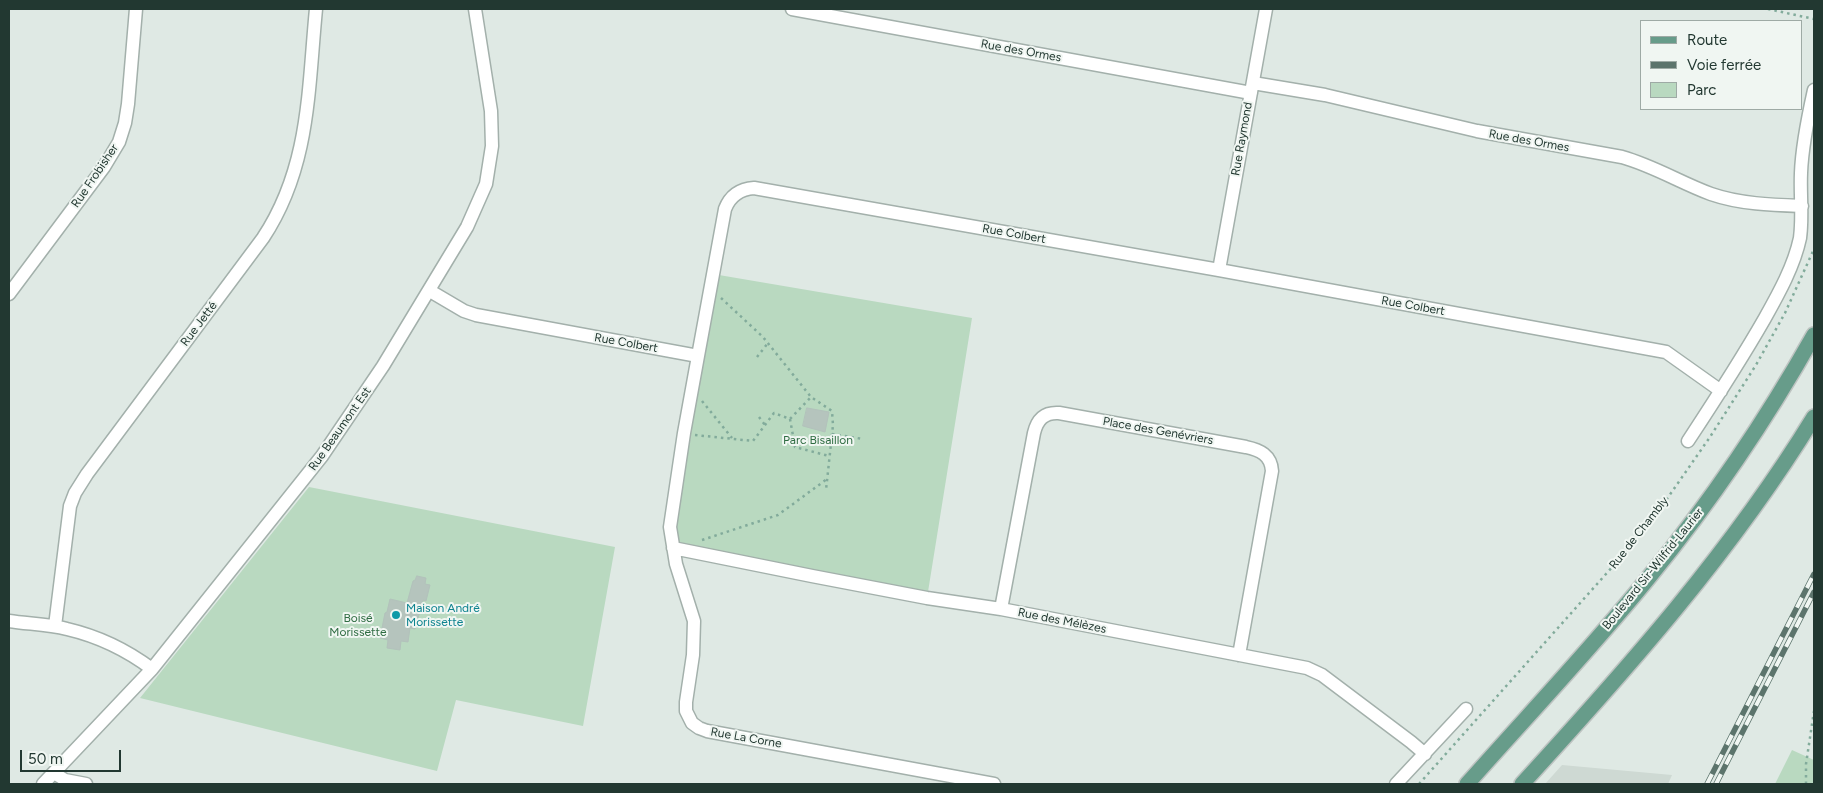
<!DOCTYPE html>
<html>
<head>
<meta charset="utf-8">
<style>
	body { margin:0 }
	#map { position:relative; width:1823px; height:793px; overflow:hidden; background:#dfe9e4; font-family:Figtree,sans-serif }
	canvas { display:block }
	.frame { position:absolute; inset:0; border:10px solid #223831; pointer-events:none }
	.legend { position:absolute; left:1640px; top:20px; width:162px; height:90px; box-sizing:border-box; background:#f0f6f2; border:1px solid #9eaaa5; margin:0; padding:6px 9px; list-style:none; font-size:15px; color:#223831 }
	.legend li { display:flex; align-items:center; gap:10px; height:25px }
	.legend b { width:25px; border:1px solid #9eaaa5 }
	.scale { position:absolute; left:20px; top:750px; width:101px; height:22px; box-sizing:border-box; border:2px solid #223831; border-top:0; padding-left:6px; font-size:15px; line-height:18px; white-space:nowrap; color:#223831; -webkit-text-stroke:4px #f0f6f2; paint-order:stroke }
</style>
</head>
<body>
<div id="map">
<canvas width="1823" height="793"></canvas>
<div class="frame"></div>
<ul class="legend">
<li><b style="height:6px;background:#679c8a"></b>Route</li>
<li><b style="height:6px;background:#5c746c"></b>Voie ferrée</li>
<li><b style="height:14px;background:#b9d9c0"></b>Parc</li>
</ul>
<div class="scale">50 m</div>
</div>
<script>
const ctx = document.querySelector('canvas').getContext('2d');
ctx.lineJoin = 'round';
function paint(path, color) { ctx.fillStyle = color; ctx.fill(path, 'evenodd'); }
function stroke(path, color, width, dash) { ctx.strokeStyle = color; ctx.lineWidth = width; ctx.lineCap = dash ? 'butt' : 'round'; ctx.setLineDash(dash || []); ctx.stroke(path); }
function drawText(font, color, halo, rows, align = 'center') {
  ctx.font = font + ' Figtree,sans-serif'; ctx.lineWidth = 4; ctx.setLineDash([]); ctx.textBaseline = 'middle'; ctx.strokeStyle = halo; ctx.fillStyle = color; for (const [text, x, y, turn = 0] of rows) {
    ctx.save(); ctx.translate(x, y); ctx.rotate((+turn || 0) * Math.PI / 180); ctx.textAlign = isNaN(turn) ? turn : align; if (halo) ctx.strokeText(text, 0, 0); ctx.fillText(text, 0, 0); ctx.restore();
  }
}
paint(new Path2D(`
	M 1562,765 L 1672,775 L 1668,784 L 1545,784 Z`), '#ced9d3');
paint(new Path2D(`
	M 713,274 L 972,318 L 927,598 L 673,548 Z
	M 309,487 L 615,547 L 583,726 L 456,700 L 437,771 L 140,698 Z
	M 1792,750 L 1814,760 L 1814,784 L 1775,784 Z`), '#b9d9c0');
const building = new Path2D(`
	M 807,408 L 829,412 L 825,432 L 803,426 Z
	M 417,576 L 426,578 L 425,584 L 430,585 L 426,601 L 423,600 L 415,629 L 410,628 L 408,642 L 401,641 L 400,650 L 387,648 L 388,640 L 380,638 L 385,613 L 387,612 L 390,599 L 407,603 L 413,581 L 415,580 Z`);
paint(building, '#b5c4bd');
stroke(building, '#b2c2bb', 1);
const street = new Path2D(`
	M 792,9 L 1251,93
	M 1253,83 L 1325,95 L 1477,131 L 1622,157 C 1654,166 1681,183 1711,194 C 1740,204 1772,205 1802,206
	M 1219,270 L 1266,9
	M 430,291 L 464,311 L 476,315 L 698,356 L 725,209 C 730,196 740,189 754,188 L 1219,270 L 1666,352 L 1721,391
	M 9,294 L 104,167 L 119,142 L 125,123 L 128,104 L 136,9
	M 698,356 L 684,433 L 670,527 L 676,564 L 694,621 L 693,655 L 686,702 L 686,711 L 692,723 L 699,728 L 707,731 L 994,784
	M 1688,441 C 1715,400 1741,360 1765,318 C 1779,293 1794,266 1800,238 C 1803,216 1800,195 1801,173 C 1802,145 1808,117 1814,90
	M 673,548 L 812,576 L 927,598 L 1001,609 L 1307,668 L 1322,675 L 1411,742 L 1425,754
	M 1001,609 L 1034,433 C 1037,420 1044,412 1059,413 L 1246,447 C 1260,450 1271,455 1272,471 L 1239,655
	M 9,621 C 28,624 48,624 67,629 C 97,636 128,651 152,669
	M 55,626 L 70,506 L 75,493 L 87,474 L 263,238 C 310,167 308,90 316,9
	M 54,773 L 65,780 L 86,784
	M 43,784 L 152,669 L 322,456 L 383,366 L 467,227 L 486,184 L 492,146 L 491,111 L 475,9
	M 1396,784 L 1466,709`);
const primary = new Path2D(`
	M 1467,784 C 1528,715 1592,648 1650,576 C 1712,500 1766,420 1814,335
	M 1522,784 C 1628,668 1732,551 1814,417`);
stroke(street, '#a3b0ab', 15);
stroke(primary, '#bdc3c1', 18);
stroke(new Path2D(`
	M 1768,9 L 1814,19
	M 721,298 L 763,337 L 811,397 L 832,411 L 833,425 L 826,490
	M 757,357 L 768,343
	M 702,401 L 732,438
	M 759,417 L 765,425
	M 790,419 L 795,447 L 829,456
	M 832,434 L 863,439
	M 695,435 L 753,441 L 774,413 L 790,419 L 811,397
	M 702,540 L 778,515 L 827,479
	M 1419,784 L 1622,556 L 1662,506 L 1710,437 L 1756,365 L 1785,313 L 1814,249
	M 1806,784 L 1806,764 L 1814,711`), '#82ab9b', 2.5, [2.5, 4]);
stroke(street, '#fff', 12);
stroke(primary, '#679c8a', 15);
const rail = new Path2D(`
	M 1707,784 L 1814,574
	M 1716,784 L 1814,592`);
stroke(rail, '#5c746c', 5.5);
stroke(rail, '#f0f6f2', 4, [11]);
for (const [x, y, r, color] of [
	[396,615,5,"#0f9aa8"]
]) { const dot = new Path2D(); dot.arc(x, y, r, 0, 2 * Math.PI); ctx.fillStyle = color; ctx.fill(dot); stroke(dot, '#f0f6f2', 2); }
drawText('12px', '#223831', '#f0f6f2', [
	["Rue des Ormes",1021,51,10],
	["Rue Raymond",1242,139,-80],
	["Rue des Ormes",1529,141,10],
	["Rue Frobisher",95,176,-56],
	["Rue Colbert",1014,234,10],
	["Rue Colbert",1413,306,10],
	["Rue Jetté",199,324,-53],
	["Rue Colbert",626,343,10],
	["Rue Beaumont Est",340,429,-55],
	["Place des Genévriers",1158,431,10],
	["Rue de Chambly",1639,533,-52],
	["Boulevard Sir-Wilfrid-Laurier",1653,569,-51],
	["Rue des Mélèzes",1062,621,11],
	["Rue La Corne",746,738,10]
]);
drawText('12px', '#2f6c42', '#f0f6f2', [
	["Parc Bisaillon",818,440],
	["Boisé",358,618],
	["Morissette",358,632]
]);
drawText('12px', '#0d838f', '#f0f6f2', [
	["Maison André",406,608],
	["Morissette",406,622]
], 'left');
</script>
</body>
</html>
